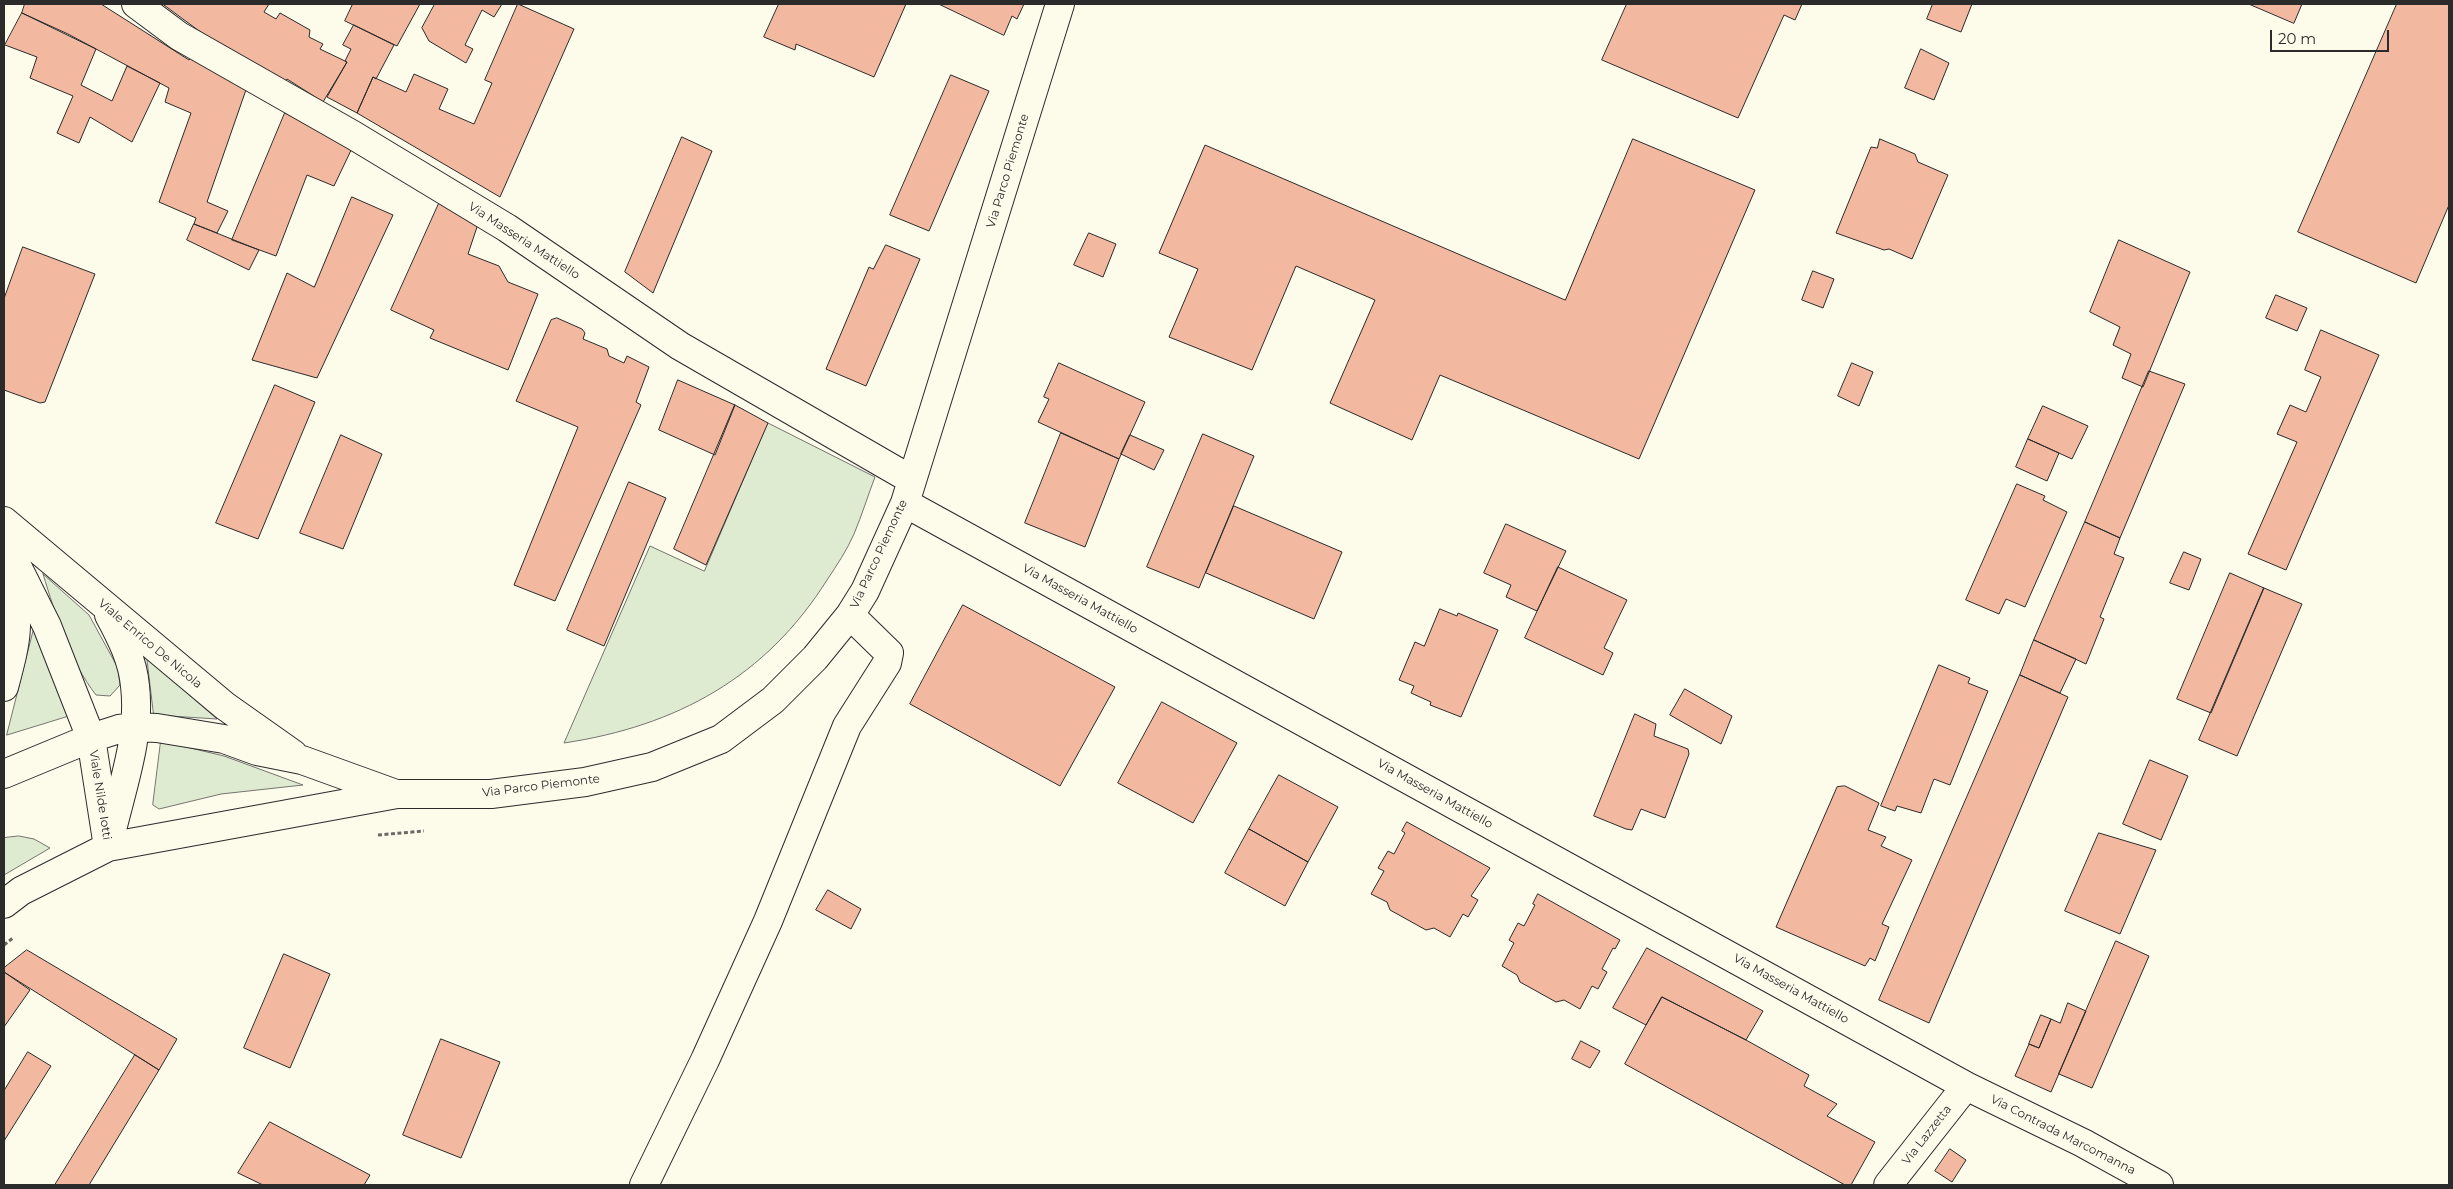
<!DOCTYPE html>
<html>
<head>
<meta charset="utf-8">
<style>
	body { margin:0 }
	#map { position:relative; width:2453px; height:1189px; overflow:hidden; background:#fdfbea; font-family:Montserrat,sans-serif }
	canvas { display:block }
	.frame { position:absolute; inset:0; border:5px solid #2b2b2b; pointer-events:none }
	.scale { position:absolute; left:2270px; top:30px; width:119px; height:22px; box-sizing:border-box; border:2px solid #2b2b2b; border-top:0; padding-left:6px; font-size:15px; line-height:18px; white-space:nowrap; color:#2b2b2b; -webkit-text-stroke:4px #fdfbea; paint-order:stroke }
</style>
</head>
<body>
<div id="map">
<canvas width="2453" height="1189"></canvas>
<div class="frame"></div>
<div class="scale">20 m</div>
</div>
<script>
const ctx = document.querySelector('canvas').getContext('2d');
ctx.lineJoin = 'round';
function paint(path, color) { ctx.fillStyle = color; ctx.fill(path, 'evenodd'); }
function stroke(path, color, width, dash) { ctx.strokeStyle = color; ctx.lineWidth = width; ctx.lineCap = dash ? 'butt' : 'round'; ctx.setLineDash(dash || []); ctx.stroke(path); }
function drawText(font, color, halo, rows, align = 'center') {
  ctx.font = font + ' Montserrat,sans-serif'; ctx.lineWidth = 4; ctx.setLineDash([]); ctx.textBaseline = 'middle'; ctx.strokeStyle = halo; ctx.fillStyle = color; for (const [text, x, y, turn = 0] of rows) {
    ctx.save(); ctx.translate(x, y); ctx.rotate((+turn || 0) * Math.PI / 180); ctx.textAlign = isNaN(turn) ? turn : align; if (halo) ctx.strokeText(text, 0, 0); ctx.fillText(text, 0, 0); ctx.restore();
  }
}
const green = new Path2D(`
	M 768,423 L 875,477 C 868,495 862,515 854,534 C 847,550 837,565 827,580 C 766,677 677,726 564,743 L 650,546 L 704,571 Z
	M 43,574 L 89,615 L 118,668 L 120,685 L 110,696 L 96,695 C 69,660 56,616 43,574 Z
	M 35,624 L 72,715 L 7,735 Z
	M 147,658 L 217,719 L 154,715 Z
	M 161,741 L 224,756 L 303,785 L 221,794 L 159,809 L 153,805 Z
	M 19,836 L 34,839 L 50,848 L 4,875 L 4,838 Z`);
paint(green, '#deebd1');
stroke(green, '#74746e', 1);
const building = new Path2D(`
	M 25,4 L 101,4 L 189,60 L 191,57 L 248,84 L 207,202 L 228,211 L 217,233 L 194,224 L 196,218 L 159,202 L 191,113 L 165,102 L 169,88 L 68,34 L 22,13 Z
	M 163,4 L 269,4 L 264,12 L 276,19 L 280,13 L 310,30 L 309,37 L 323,44 L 320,49 L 347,62 L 323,102 L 287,79 L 285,82 L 202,33 Z
	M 353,4 L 420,4 L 397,46 L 345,21 Z
	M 435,4 L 502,4 L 494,17 L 482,10 L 465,45 L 473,49 L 466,63 L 429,41 L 422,28 Z
	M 518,4 L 574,29 L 500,197 L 357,113 L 373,77 L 406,92 L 414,74 L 448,89 L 439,109 L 474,124 L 492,83 L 485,80 Z
	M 779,4 L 906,4 L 874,77 L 796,44 L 795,50 L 764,37 Z
	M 939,4 L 1024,4 L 1017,19 L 1012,16 L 1004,35 Z
	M 1627,4 L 1802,4 L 1795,20 L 1784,15 L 1738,118 L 1602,60 Z
	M 1933,4 L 1972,4 L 1961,32 L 1927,19 Z
	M 2249,4 L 2302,4 L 2294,23 Z
	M 2397,4 L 2449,4 L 2449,205 L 2416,283 L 2298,232 Z
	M 22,13 L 96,49 L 81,85 L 112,101 L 127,66 L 160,83 L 132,142 L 90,117 L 79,143 L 57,133 L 73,96 L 30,78 L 37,57 L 5,45 Z
	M 354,25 L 394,45 L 376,79 L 373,77 L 357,113 L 327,97 L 347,62 L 345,61 L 351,49 L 343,45 Z
	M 1921,49 L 1949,63 L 1934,100 L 1905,88 Z
	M 951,75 L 989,91 L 929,231 L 890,215 Z
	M 285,113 L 317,129 L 354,144 L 334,186 L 307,175 L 276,256 L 232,240 Z
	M 682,137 L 712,151 L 653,293 L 625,272 Z
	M 1633,139 L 1755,190 L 1639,459 L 1440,375 L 1412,440 L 1330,403 L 1375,300 L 1296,266 L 1252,370 L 1169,337 L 1198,269 L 1159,253 L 1205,145 L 1565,300 Z
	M 1880,139 L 1915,154 L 1918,162 L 1948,175 L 1912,259 L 1889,249 L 1884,250 L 1836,233 L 1871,147 L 1877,148 Z
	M 352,197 L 393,215 L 317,378 L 252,360 L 287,273 L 314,287 Z
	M 441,199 L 480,218 L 468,254 L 499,266 L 508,282 L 538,294 L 508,370 L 430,338 L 434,330 L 391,310 Z
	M 194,224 L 259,250 L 249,270 L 187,240 Z
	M 1089,233 L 1116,244 L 1103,277 L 1074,265 Z
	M 2119,240 L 2190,272 L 2143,387 L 2122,378 L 2131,354 L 2113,345 L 2120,327 L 2090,312 Z
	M 886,245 L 920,259 L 866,386 L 826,369 L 869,267 L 873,269 Z
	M 23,247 L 95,274 L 45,402 L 40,403 L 4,390 L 4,299 Z
	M 1813,271 L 1834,279 L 1823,308 L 1802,300 Z
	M 2276,295 L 2307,308 L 2297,331 L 2266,318 Z
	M 557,318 L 582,329 L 585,333 L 583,339 L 607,349 L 609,356 L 624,363 L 627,356 L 649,367 L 636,402 L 641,405 L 555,601 L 514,585 L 578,427 L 516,401 L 551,320 Z
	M 2321,330 L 2379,355 L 2286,570 L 2248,554 L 2297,442 L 2277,434 L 2290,405 L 2306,412 L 2321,377 L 2305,370 Z
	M 1059,363 L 1145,402 L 1119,459 L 1038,422 L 1049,399 L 1044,397 Z
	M 1852,363 L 1873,372 L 1859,406 L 1838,396 Z
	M 2149,371 L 2185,384 L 2120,538 L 2085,522 Z
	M 678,380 L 735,405 L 715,455 L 659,430 Z
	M 275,385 L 315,402 L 258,539 L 216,523 Z
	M 735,405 L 768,423 L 706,565 L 674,549 Z
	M 2043,406 L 2088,426 L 2072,459 L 2028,439 Z
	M 1061,433 L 1119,459 L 1085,547 L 1025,523 Z
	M 1203,434 L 1254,456 L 1199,588 L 1147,567 Z
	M 341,435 L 382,454 L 343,549 L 300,533 Z
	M 1130,435 L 1164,450 L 1154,470 L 1121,454 Z
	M 2028,439 L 2059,453 L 2047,481 L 2016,467 Z
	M 629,482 L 666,498 L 604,646 L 567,630 Z
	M 2017,484 L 2045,496 L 2043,500 L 2067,512 L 2025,607 L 2006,599 L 1999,614 L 1966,600 Z
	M 1234,506 L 1342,552 L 1314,619 L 1206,573 Z
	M 2085,522 L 2120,538 L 2114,554 L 2124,558 L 2100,617 L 2104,619 L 2086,664 L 2034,640 Z
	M 1506,524 L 1566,551 L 1537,611 L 1506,597 L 1511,585 L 1484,573 Z
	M 2184,552 L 2201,559 L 2189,590 L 2170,583 Z
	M 1558,567 L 1627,600 L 1604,648 L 1613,653 L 1603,675 L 1525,638 Z
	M 2230,573 L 2264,588 L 2211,713 L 2177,699 Z
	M 2264,588 L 2302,604 L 2237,756 L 2199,740 Z
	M 963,605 L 1115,687 L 1060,786 L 910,704 Z
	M 1440,609 L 1457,616 L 1458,613 L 1498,630 L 1461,717 L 1430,705 L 1431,702 L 1411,693 L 1414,686 L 1399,680 L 1415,642 L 1424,646 Z
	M 2034,640 L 2076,659 L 2060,693 L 2020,675 Z
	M 1939,665 L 1970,678 L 1968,683 L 1988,691 L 1950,785 L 1934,779 L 1921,813 L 1897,806 L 1895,811 L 1881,806 Z
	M 2020,675 L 2068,697 L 1929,1023 L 1879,1000 Z
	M 1685,689 L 1732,716 L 1721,744 L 1670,715 Z
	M 1162,702 L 1237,743 L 1193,823 L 1118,783 Z
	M 1635,714 L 1656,724 L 1654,736 L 1688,749 L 1689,754 L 1665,818 L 1641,809 L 1632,830 L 1626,829 L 1594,816 Z
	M 2150,760 L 2188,776 L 2161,840 L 2123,824 Z
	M 1279,775 L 1338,807 L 1308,862 L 1249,829 Z
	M 1845,786 L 1879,803 L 1868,830 L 1886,837 L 1881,846 L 1912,860 L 1882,924 L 1889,927 L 1875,961 L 1870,958 L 1865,966 L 1776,927 L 1837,787 Z
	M 1407,822 L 1490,868 L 1471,896 L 1478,900 L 1468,917 L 1463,914 L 1450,937 L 1434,928 L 1426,930 L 1390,910 L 1387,902 L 1371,894 L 1384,871 L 1378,868 L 1388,851 L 1394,854 L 1405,833 L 1402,831 Z
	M 1249,829 L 1308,862 L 1285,906 L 1225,873 Z
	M 2099,833 L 2156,850 L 2120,934 L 2065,911 Z
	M 828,890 L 861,909 L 851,929 L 816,910 Z
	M 1538,894 L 1620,940 L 1615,949 L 1613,948 L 1602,969 L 1607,972 L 1598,989 L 1592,986 L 1580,1009 L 1564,1000 L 1556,1002 L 1520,982 L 1517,975 L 1502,966 L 1514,943 L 1509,940 L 1518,923 L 1524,926 L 1535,905 L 1533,904 Z
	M 2116,941 L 2149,956 L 2092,1088 L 2059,1074 Z
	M 1647,948 L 1763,1011 L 1746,1040 L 1662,997 L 1646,1025 L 1613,1008 Z
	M 27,950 L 177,1039 L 159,1070 L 4,972 L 4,968 Z
	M 284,954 L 330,974 L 290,1068 L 244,1048 Z
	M 4,972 L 30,990 L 4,1027 Z
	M 1662,997 L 1746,1040 L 1809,1075 L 1804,1086 L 1837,1104 L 1827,1116 L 1875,1142 L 1851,1185 L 1845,1185 L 1625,1064 Z
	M 2068,1003 L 2086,1011 L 2051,1092 L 2015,1076 L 2029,1044 L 2039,1048 L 2051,1019 L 2060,1023 Z
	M 2041,1015 L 2051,1019 L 2039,1048 L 2029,1044 Z
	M 441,1039 L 500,1062 L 461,1158 L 403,1135 Z
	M 1581,1041 L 1600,1051 L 1590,1068 L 1572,1059 Z
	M 28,1052 L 51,1066 L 4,1141 L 4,1091 Z
	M 135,1055 L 159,1070 L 89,1185 L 55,1185 Z
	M 270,1122 L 370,1175 L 364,1185 L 263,1185 L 238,1173 Z
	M 1950,1149 L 1966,1160 L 1952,1182 L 1935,1171 Z`);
paint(building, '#f2b8a0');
stroke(building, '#2b2b2b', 1);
const minor = new Path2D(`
	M 136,4 L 179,36 L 353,135 L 507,228 L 680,346 L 912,480
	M 905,503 L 1966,1086 L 2083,1143 L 2159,1185
	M 4,521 L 225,706 L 293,754
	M 4,540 L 47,626 L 91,738 L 108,847
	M 109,615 C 121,637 133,661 135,686 C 141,735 122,787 111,834
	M 4,687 C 17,638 22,620 6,570
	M 4,774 L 91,738 L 119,729 L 135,727 L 157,728 L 224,739 L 257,751 L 302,760 L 396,794
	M 4,904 L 21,891 L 108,847 L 397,794 L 491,794 L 585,782 L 652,767 L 721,739 L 773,700 L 815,658 L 850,615 L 865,591 L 905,503 L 1060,4
	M 644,1185 L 705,1060 L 768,921 L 847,726 L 887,663 L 889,653 L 850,615
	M 1888,1185 L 1966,1086`);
stroke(minor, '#2b2b2b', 30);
stroke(new Path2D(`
	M 378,835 L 424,831
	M 4,945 L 13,938`), '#6a6964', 3, [4, 2.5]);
stroke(minor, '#fdfbea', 28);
drawText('12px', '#2b2b2b', '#fdfbea', [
	["Via Parco Piemonte",1008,171,-73],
	["Via Masseria Mattiello",524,241,33],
	["Via Parco Piemonte",879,554,-65],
	["Via Masseria Mattiello",1080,599,29],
	["Viale Enrico De Nicola",150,644,40],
	["Via Parco Piemonte",541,786,-7],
	["Via Masseria Mattiello",1435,794,29],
	["Viale Nilde Iotti",100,795,81],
	["Via Masseria Mattiello",1791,989,29],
	["Via Lazzetta",1927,1135,-52],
	["Via Contrada Marcomanna",2063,1135,27]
]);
</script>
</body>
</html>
